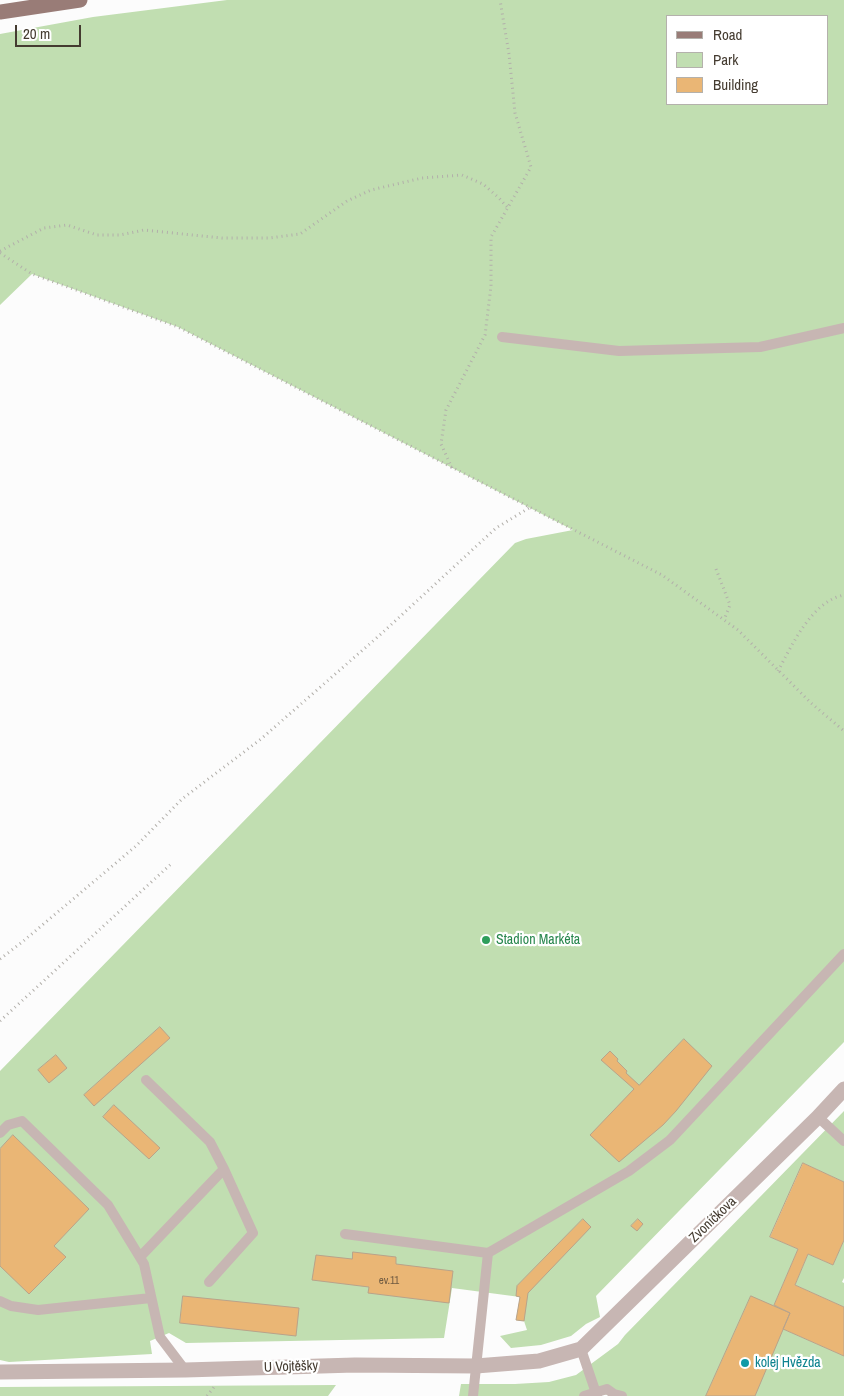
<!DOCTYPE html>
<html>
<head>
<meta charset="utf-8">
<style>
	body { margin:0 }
	#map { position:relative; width:844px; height:1396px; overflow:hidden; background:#fcfcfc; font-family:"Archivo Narrow",sans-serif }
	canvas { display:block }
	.legend { position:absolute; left:666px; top:15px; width:162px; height:90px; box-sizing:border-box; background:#fff; border:1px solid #b4b1ac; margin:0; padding:6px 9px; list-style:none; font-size:15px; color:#443b30 }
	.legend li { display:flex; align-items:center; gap:10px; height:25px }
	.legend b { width:25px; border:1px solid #b4b1ac }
	.scale { position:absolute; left:15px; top:25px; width:66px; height:22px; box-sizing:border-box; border:2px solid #443b30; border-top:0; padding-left:6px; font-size:15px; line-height:18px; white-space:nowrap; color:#443b30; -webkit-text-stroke:4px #fff; paint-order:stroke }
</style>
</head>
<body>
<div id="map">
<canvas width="844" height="1396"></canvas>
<ul class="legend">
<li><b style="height:6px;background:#997c77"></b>Road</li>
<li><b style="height:14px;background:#c1deb1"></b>Park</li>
<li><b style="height:14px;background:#eab675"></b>Building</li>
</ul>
<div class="scale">20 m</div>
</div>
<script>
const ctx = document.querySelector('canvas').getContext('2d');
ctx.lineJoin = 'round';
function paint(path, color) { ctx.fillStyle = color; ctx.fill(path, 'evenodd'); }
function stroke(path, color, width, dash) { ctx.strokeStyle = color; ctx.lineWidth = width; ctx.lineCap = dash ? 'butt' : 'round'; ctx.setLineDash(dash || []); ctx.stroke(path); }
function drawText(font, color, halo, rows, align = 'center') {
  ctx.font = font + ' "Archivo Narrow",sans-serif'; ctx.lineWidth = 4.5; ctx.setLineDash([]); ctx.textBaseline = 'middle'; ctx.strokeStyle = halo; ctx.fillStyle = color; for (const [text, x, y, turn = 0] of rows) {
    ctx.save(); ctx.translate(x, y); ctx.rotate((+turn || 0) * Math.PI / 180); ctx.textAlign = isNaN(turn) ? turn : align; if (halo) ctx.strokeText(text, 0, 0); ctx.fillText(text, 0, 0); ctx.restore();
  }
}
paint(new Path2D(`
	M 227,0 L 844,0 L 844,1042 L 596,1296 L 600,1317 L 586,1324 L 571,1336 L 541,1345 L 511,1348 L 500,1336 L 527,1330 L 524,1321 L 516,1320 L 520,1297 L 452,1288 L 444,1338 L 186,1343 L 169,1333 L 150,1341 L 152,1354 L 9,1362 L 0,1360 L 0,1071 L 515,543 L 526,539 L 573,530 L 178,327 L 32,274 L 0,305 L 0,34 L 93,17 ZM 668,16 L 828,16 L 828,104 L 668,104 Z
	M 844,1111 L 844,1182 L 803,1163 L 770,1237 L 798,1249 L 774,1305 L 790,1313 L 783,1329 L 844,1356 L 844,1396 L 622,1396 L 614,1394 L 584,1396 L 459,1396 L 461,1384 L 515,1384 L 549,1382 L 576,1375 L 618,1344 L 625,1335 Z
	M 844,1240 L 844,1278 L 842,1282 L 844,1283 L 844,1307 L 795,1285 L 808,1254 L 833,1265 Z
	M 336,1385 L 328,1396 L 0,1396 L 0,1387 Z`), '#c1deb1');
const building = new Path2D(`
	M 160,1027 L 170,1038 L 94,1106 L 84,1095 Z
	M 684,1039 L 712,1066 L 676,1111 L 663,1125 L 619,1162 L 590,1135 L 634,1089 L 601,1060 L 610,1051 L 618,1059 L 617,1061 L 627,1071 L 626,1073 L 639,1085 Z
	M 56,1055 L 67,1068 L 49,1083 L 38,1070 Z
	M 114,1105 L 160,1148 L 149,1159 L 103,1117 Z
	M 13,1135 L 89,1209 L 54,1246 L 66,1257 L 29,1294 L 0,1266 L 0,1149 Z
	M 803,1163 L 844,1182 L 844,1240 L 833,1265 L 808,1254 L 795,1285 L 844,1307 L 844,1356 L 783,1329 L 790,1313 L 774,1305 L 798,1249 L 770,1237 Z
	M 583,1219 L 591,1227 L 528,1293 L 524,1321 L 516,1320 L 520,1297 L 516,1296 L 517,1286 Z
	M 638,1219 L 643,1224 L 637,1231 L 631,1226 Z
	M 353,1252 L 396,1257 L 396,1264 L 453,1271 L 449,1303 L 368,1293 L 369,1287 L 312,1280 L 316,1255 L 352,1259 Z
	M 183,1296 L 299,1308 L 296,1336 L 180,1323 Z
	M 751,1296 L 790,1313 L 755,1396 L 706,1396 Z`);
paint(building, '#eab675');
stroke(building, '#b9a38a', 1);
stroke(new Path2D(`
	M 0,251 L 44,228 L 67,225 L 97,235 L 120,235 L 144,230 L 222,238 L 269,238 L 300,234 L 347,201 L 371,190 L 422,178 L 462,175 L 483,184 L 499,198 L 508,208
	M 0,253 L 32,274 L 178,327 L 662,575 L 738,630 L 811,703 L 844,731
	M 452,468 L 441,444 L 446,410 L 485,335 L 491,286 L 491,237 L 531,167 L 515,113 L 509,54 L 500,0
	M 716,569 L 730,605 L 724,620
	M 778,671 C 792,645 812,601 844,595
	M 0,959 L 21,943 L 136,846 L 182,799 L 261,739 L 381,634 L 496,528 L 529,508
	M 0,1021 L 171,864
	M 207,1396 L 214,1387`), '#b2afaa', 3, [1, 4]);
stroke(new Path2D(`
	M 502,337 L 619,351 L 760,347 L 844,328
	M 818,1117 L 844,1141
	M 0,1133 L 8,1125 L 22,1121 L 108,1205 L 144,1264 L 160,1337 L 185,1370
	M 345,1234 L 488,1253
	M 140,1257 L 224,1169 L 210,1142 L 146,1080
	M 209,1282 L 253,1233 L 224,1169
	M 0,1301 L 11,1306 L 38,1310 L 151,1298
	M 581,1349 L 597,1396
	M 473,1396 L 488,1253 L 629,1171 L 670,1140 L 844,954
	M 584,1396 L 607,1389 L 614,1394 L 622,1396`), '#c7b6b3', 10);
stroke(new Path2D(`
	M 0,1372 L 185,1370 L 355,1365 L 476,1366 L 539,1361 L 581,1349 L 818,1117 L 844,1089`), '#c7b6b3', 15);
stroke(new Path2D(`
	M 0,12 L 80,0`), '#997c77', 15);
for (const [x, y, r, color] of [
	[486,940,5,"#2e9e5b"],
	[745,1363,5,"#0f9aa8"]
]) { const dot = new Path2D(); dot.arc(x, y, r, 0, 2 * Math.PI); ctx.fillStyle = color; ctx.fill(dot); stroke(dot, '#fff', 2); }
drawText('11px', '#6e5a41', null, [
	["ev.11",389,1281]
]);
drawText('14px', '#27864d', '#fff', [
	["Stadion Markéta",496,940]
], 'left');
drawText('14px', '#443b30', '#fff', [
	["Zvoníčkova",713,1220,-44],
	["U Vojtěšky",291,1367,-2]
]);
drawText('14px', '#0d838f', '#fff', [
	["kolej Hvězda",755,1363]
], 'left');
</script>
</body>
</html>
